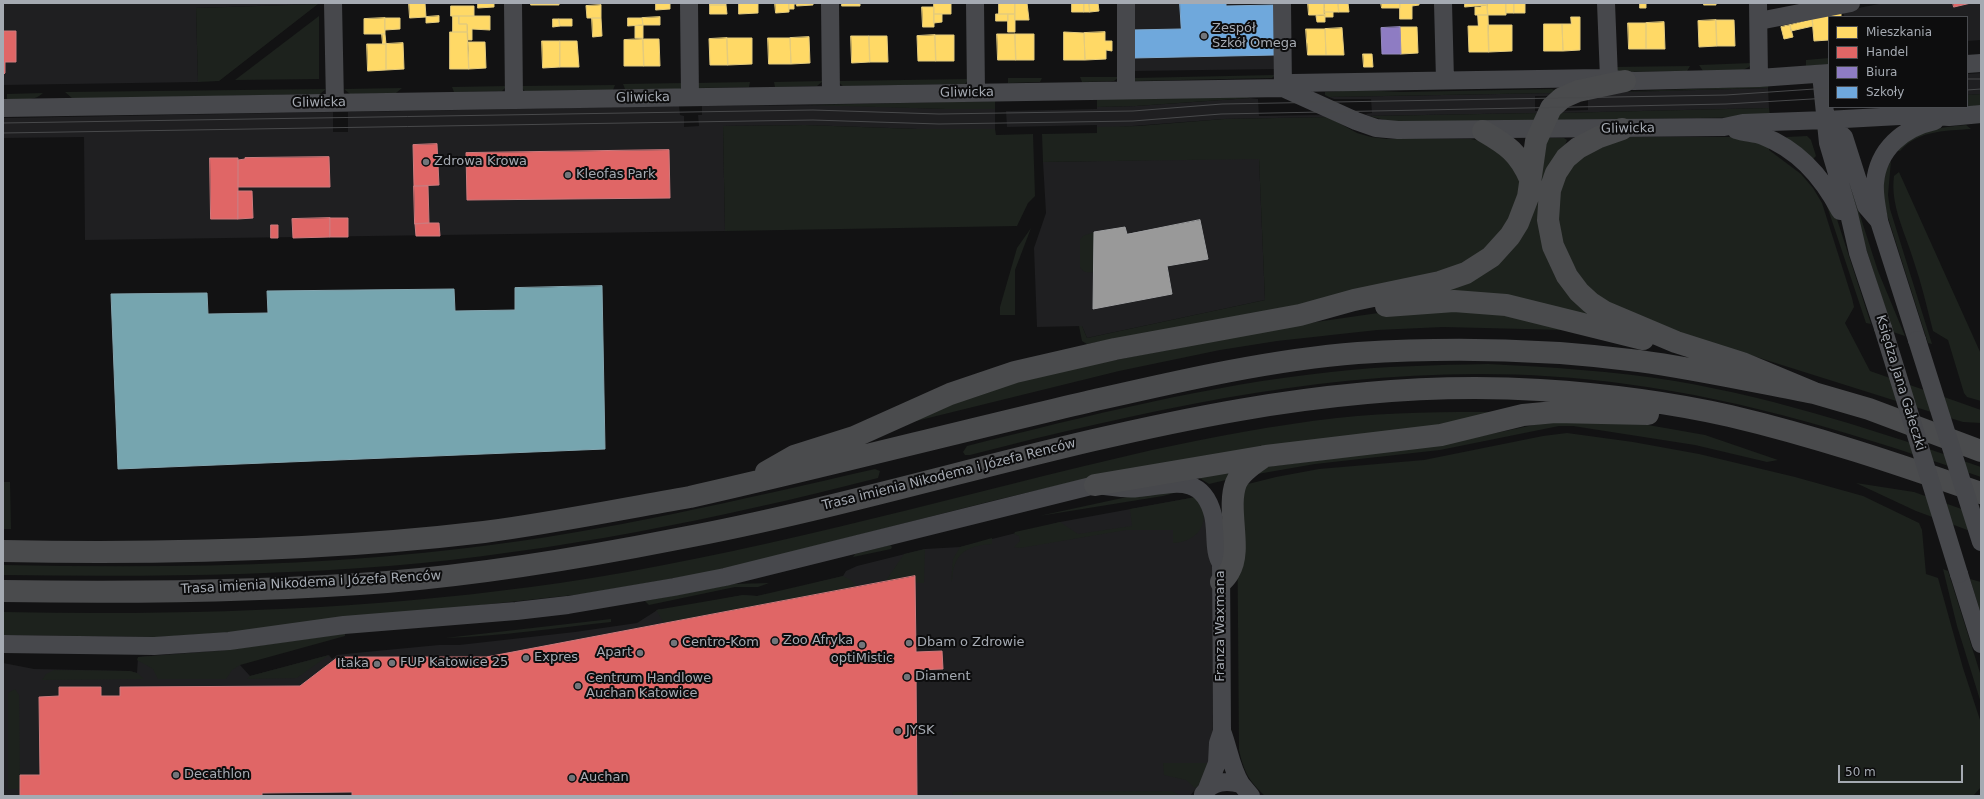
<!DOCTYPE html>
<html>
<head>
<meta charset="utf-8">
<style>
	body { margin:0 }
	#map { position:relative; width:1984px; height:799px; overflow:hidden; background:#121213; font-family:"DejaVu Sans",sans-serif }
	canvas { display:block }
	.frame { position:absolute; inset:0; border:4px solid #a5aab2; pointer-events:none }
	.legend { position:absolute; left:1828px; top:16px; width:140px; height:92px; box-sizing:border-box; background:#0d0d0e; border:1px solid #4a4c50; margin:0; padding:5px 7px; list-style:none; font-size:12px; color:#a5aab2 }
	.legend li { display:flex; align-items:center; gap:8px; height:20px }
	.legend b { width:20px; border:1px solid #4a4c50 }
	.scale { position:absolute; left:1838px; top:765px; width:125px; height:18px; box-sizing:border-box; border:2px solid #a5aab2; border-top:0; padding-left:5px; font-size:12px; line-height:14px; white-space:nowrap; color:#a5aab2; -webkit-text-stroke:3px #0d0d0e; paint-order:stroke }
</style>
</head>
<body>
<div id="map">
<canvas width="1984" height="799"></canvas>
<div class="frame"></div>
<ul class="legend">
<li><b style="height:11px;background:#ffd966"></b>Mieszkania</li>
<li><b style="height:11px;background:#e06666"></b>Handel</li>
<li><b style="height:11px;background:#8e7cc3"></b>Biura</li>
<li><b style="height:11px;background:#6fa8dc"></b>Szkoły</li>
</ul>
<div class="scale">50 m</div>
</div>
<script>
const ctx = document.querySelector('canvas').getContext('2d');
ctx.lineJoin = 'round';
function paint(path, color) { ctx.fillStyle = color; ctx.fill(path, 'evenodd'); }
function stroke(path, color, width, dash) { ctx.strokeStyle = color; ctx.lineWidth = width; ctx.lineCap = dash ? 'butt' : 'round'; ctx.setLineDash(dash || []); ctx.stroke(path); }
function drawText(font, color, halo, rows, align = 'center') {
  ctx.font = font + ' "DejaVu Sans",sans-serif'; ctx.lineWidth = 4; ctx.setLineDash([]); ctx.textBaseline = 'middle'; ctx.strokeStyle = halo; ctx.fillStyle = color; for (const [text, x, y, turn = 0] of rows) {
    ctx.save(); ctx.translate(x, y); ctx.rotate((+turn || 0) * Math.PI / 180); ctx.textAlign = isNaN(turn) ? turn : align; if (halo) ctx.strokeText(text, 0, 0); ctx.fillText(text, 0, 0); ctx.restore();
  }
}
paint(new Path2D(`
	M 3,3 L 318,3 L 318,4 L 196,8 L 198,82 L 3,85 Z
	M 1132,3 L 1275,3 L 1275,69 L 1132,71 Z
	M 1884,3 L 1981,3 L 1981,40 L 1967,41 L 1967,17 L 1844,17 L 1843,11 Z
	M 1981,73 L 1981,94 L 1967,95 L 1967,74 Z
	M 1768,88 L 1769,108 L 1557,113 L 1559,111 L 1588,110 L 1588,93 Z
	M 1554,93 L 1551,96 L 1535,96 L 1535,111 L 1538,111 L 1537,113 L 1369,116 L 1365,114 L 1372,113 L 1371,99 L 1334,99 L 1329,97 Z
	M 1250,98 L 1258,99 L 1259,116 L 1324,115 L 1328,117 L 1224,119 L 1119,127 L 1097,127 L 1097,125 L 1007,127 L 1006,111 L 1097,109 L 1097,107 L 1136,106 Z
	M 835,105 L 945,109 L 995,109 L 995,129 L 917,129 L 805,125 L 723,126 L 725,231 L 85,240 L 84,137 L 3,138 L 3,118 L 333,112 L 333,132 L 348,132 L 348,112 L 679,106 L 680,115 L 684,116 L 684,127 L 699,126 L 698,115 L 702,115 L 702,106 Z
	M 1259,158 L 1265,300 L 1087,338 L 1082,326 L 1037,327 L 1034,248 L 1046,213 L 1043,162 Z
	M 1196,497 L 1201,503 L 1212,538 L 1213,753 L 1197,787 L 1190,796 L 3,796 L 3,663 L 34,669 L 130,671 L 137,673 L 138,657 L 235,649 L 240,665 L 250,676 L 329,655 L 332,659 L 337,655 L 355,653 L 439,645 L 459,645 L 575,632 L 637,623 L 659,609 L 663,610 L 743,595 L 757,596 L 786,590 L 843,576 L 846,571 L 857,566 L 925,549 L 960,547 L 1060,522 Z`), '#1f1f21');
paint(new Path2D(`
	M 318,4 L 219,81 L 198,82 L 196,8 Z
	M 319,16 L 319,79 L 235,80 Z
	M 1829,58 L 1829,64 L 1806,66 L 1806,60 Z
	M 1752,63 L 1749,67 L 1743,70 L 1703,71 L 1699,65 Z
	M 1690,66 L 1687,71 L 1617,72 L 1612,67 Z
	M 1275,75 L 1272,78 L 1135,81 L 1133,78 Z
	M 1080,77 L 1119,77 L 1114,81 L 1082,82 Z
	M 1008,78 L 1042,78 L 1040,82 L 1008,83 Z
	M 969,79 L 965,84 L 843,86 L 837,81 Z
	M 823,81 L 817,86 L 775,87 L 774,82 Z
	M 750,82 L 749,87 L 699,88 L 694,83 Z
	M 684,83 L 680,89 L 625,89 L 623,84 Z
	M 615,85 L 613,90 L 525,91 L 519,86 Z
	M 507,86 L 502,91 L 454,92 L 452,87 Z
	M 1768,86 L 1768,88 L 1588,93 Z
	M 402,88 L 396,93 L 350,94 L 344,89 Z
	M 326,89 L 320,94 L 73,99 L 65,92 Z
	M 1552,89 L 1554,90 L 1554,93 L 1329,97 L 1325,95 L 1325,92 L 1360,90 L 1402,92 Z
	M 43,93 C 34,102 20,99 7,99 L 7,94 Z
	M 1981,94 L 1981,105 L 1967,107 L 1967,95 Z
	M 1247,97 L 1250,98 L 1136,106 L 1097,107 L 1097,99 Z
	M 995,101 L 995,109 L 945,109 L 807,105 Z
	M 1769,108 L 1770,117 L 1557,120 L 1557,113 Z
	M 1537,113 L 1534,121 L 1393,122 L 1369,116 Z
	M 1328,117 L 1357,133 L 1371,137 L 1387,139 L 1471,139 L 1496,144 L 1520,175 L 1519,204 L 1496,240 L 1462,266 L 1352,295 L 1087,344 L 1082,341 L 1079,326 L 1082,326 L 1087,338 L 1265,300 L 1259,159 L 1043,162 L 1042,134 L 1097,133 L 1097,127 L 1138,126 L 1224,119 Z
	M 805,125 L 917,129 L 995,129 L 996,135 L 1033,134 L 1035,196 L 1028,203 L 1017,226 L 725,231 L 723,126 Z
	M 1966,125 L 1971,129 C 1945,131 1919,130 1900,151 L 1895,150 C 1913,131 1941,127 1966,125 Z
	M 1807,136 L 1811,140 L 1816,156 L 1813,159 L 1786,138 L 1787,137 Z
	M 1626,137 L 1733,137 L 1770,146 L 1769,150 L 1801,174 L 1813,188 L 1822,203 L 1852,298 L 1854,307 L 1845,323 L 1870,371 L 1981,410 L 1981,423 L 1963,422 L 1642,321 L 1593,295 L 1564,252 L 1556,204 L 1564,178 L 1580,157 Z
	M 1547,138 L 1564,138 L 1567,140 L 1541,212 L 1600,318 L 1438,289 L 1487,269 Z
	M 1836,141 L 1878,271 L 1905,336 L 1893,332 L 1832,143 Z
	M 1786,156 L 1811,177 L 1833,207 L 1871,324 L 1866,323 L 1825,200 L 1810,178 Z
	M 1891,161 L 1888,195 L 1890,209 L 1932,344 L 1928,343 L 1883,202 L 1882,176 Z
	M 1899,172 L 1981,354 L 1981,401 L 1967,397 L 1964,393 L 1948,340 L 1933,331 C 1927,308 1922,285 1914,262 C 1906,234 1890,206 1894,176 Z
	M 1031,228 L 1015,270 L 1015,315 L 1000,315 L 1000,307 L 1017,248 Z
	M 1094,232 L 1093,272 C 1087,273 1083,272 1080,267 L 1080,240 L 1083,236 Z
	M 1480,308 L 1565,330 L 1443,327 L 1377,330 L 1277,341 L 1220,350 L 1119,371 L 908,423 L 907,421 L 1017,379 L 1302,324 L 1399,310 Z
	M 1488,364 C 1550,367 1613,371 1675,381 C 1780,399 1881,432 1981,467 L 1981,477 C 1865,437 1748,400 1626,384 C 1401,353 1187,400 970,455 L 965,455 L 963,452 L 967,446 C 1087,416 1208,385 1331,372 C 1383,366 1436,365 1488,364 Z
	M 1500,412 L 1471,421 L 1085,479 L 992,501 L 716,571 L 583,594 L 224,633 L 158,637 L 3,635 L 3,612 C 201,616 397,609 592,578 C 781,547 966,493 1152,450 C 1213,437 1275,425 1337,418 C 1391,412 1446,412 1500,412 Z
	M 1631,422 L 1705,435 L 1778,460 L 1767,462 L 1695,445 L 1573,426 L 1559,426 L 1440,450 L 1315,464 L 1246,476 L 1258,468 L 1439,445 L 1543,423 Z
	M 1567,433 L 1633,442 L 1699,454 L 1795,477 L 1863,496 L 1919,523 L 1922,530 L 1926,574 L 1938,578 L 1963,668 L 1981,723 L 1981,787 L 1973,796 L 1265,796 C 1249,781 1244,772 1239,750 L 1237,497 L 1240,486 L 1276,477 L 1319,469 L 1424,460 L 1543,436 Z
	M 875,469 L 880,471 L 878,478 C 718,519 554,552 389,566 C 261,576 132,577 3,575 L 3,565 C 158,568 313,567 467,548 C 605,532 739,500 875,469 Z
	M 1234,469 L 1230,479 L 1209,484 L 1198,477 Z
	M 3,482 L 10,482 L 11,529 L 3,529 Z
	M 1856,483 L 1914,492 L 1981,516 L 1981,535 L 1916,511 Z
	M 1185,490 L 1163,496 L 1039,516 L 1150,492 Z
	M 1196,497 C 1198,501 1202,506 1203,511 C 1207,531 1191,542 1173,543 L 1173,530 L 1126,530 L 1020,548 L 1014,547 L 1020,541 L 1019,536 L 1014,534 L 1015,532 L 1060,522 L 1078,534 L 1132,526 L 1130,509 Z
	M 992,538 L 992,544 C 975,545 959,549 954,567 C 952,572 953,579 951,582 L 953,559 L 960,547 Z
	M 890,545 L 892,547 L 891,549 L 853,557 L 855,554 Z
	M 925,549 L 924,583 L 915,583 L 915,577 L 885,582 L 904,554 Z
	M 1943,569 L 1948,571 L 1981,676 L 1981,703 L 1957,626 Z
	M 843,576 L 851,580 L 857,587 L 664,623 L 656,610 L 743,595 L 757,596 Z
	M 1970,579 L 1981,582 L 1981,614 Z
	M 769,583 L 758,587 L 735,587 L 649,605 L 645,601 L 734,584 Z
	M 611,619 L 611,622 C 556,628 501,636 445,638 Z
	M 341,634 L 345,634 L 345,636 L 240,665 L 232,670 L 226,679 L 158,679 L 153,669 L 137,660 L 138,657 L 219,651 Z
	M 329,655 L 297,678 L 247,679 L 250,676 Z
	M 54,670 L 130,671 L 137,673 L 144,679 L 42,680 L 46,674 Z
	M 15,689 L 19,695 L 20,789 L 8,789 L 8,693 Z
	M 1163,763 L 1210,763 L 1210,771 L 1197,787 L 1195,788 L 1186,780 L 1164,775 Z
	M 1163,791 L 1172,791 L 1181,796 L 953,795 L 952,792 Z`), '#1d221d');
const homes = new Path2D(`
	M 409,3 L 425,3 L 426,17 L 410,18 Z
	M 478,3 L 494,3 L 494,7 L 478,8 Z
	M 531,3 L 559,3 L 559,5 L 531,5 Z
	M 656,3 L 670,3 L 670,9 L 656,10 Z
	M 710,3 L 726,3 L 726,5 L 710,5 Z
	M 739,3 L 758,3 L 758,13 L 739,14 Z
	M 775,3 L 789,3 L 789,12 L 776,13 Z
	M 789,3 L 797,3 L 797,4 L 794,4 L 794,9 L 789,9 Z
	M 797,3 L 813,3 L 813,5 L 797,6 Z
	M 842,3 L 860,3 L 860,6 L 842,6 Z
	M 934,3 L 951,3 L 951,14 L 934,14 Z
	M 999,3 L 1015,3 L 1015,14 L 999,14 Z
	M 1015,3 L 1027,3 L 1029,20 L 1015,20 Z
	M 1072,3 L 1084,3 L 1084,12 L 1072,12 Z
	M 1084,3 L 1089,3 L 1090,12 L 1084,12 Z
	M 1089,3 L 1098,3 L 1099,11 L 1090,12 Z
	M 1308,3 L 1324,3 L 1325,15 L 1309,15 Z
	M 1324,3 L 1338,3 L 1339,12 L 1324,12 Z
	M 1338,3 L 1348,3 L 1349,12 L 1339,12 Z
	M 1381,3 L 1400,3 L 1400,8 L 1382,8 Z
	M 1400,3 L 1419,3 L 1419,5 L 1412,6 L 1412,19 L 1400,19 Z
	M 1465,3 L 1487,3 L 1487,5 L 1465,7 Z
	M 1487,3 L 1506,3 L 1506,15 L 1488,15 Z
	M 1506,3 L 1514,3 L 1514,13 L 1506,13 Z
	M 1514,3 L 1525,3 L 1525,13 L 1514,13 Z
	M 1640,3 L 1646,3 L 1646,8 L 1640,8 Z
	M 1704,3 L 1716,3 L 1716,5 L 1704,5 Z
	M 601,5 L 601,18 L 587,18 L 586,6 Z
	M 710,5 L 726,5 L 727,14 L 710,14 Z
	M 1481,5 L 1487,5 L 1488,15 L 1475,15 L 1475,7 L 1481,7 Z
	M 451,6 L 474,6 L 474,16 L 451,16 Z
	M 922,7 L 934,7 L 934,27 L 923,27 Z
	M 1841,11 L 1841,17 L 1829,17 L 1829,40 L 1814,41 L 1812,18 Z
	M 1324,12 L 1333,12 L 1333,17 L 1325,17 Z
	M 934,14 L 942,14 L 942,22 L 934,23 Z
	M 996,14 L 1008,14 L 1008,21 L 996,21 Z
	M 1008,14 L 1015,14 L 1015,32 L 1008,32 Z
	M 1325,15 L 1325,22 L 1317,22 L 1316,16 Z
	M 1478,15 L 1488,15 L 1489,52 L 1469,52 L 1468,26 L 1478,26 Z
	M 439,16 L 439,22 L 426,23 L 426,17 Z
	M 453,16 L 459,16 L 459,24 L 467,24 L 467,32 L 453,32 Z
	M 459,16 L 490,16 L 490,30 L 472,29 L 472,40 L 468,40 L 467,24 L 459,24 Z
	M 660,17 L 660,25 L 643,25 L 642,18 Z
	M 1571,17 L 1580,17 L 1580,50 L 1563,51 L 1562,24 L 1571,24 Z
	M 385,18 L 400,18 L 400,29 L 385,30 Z
	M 385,18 L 385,34 L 364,34 L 364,19 Z
	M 592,18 L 601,18 L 602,36 L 593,37 Z
	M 628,18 L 642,18 L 643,25 L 628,26 Z
	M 553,19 L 559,19 L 560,26 L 553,27 Z
	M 559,19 L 572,19 L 572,26 L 560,26 Z
	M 1812,19 L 1813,26 L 1791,31 L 1790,25 Z
	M 1716,20 L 1717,46 L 1699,47 L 1698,21 Z
	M 1716,20 L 1734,20 L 1735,46 L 1717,46 Z
	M 1664,22 L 1665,49 L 1646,49 L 1646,23 Z
	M 1628,23 L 1646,23 L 1646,49 L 1629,49 Z
	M 1544,24 L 1562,24 L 1563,51 L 1544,51 Z
	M 643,25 L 643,38 L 635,38 L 635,26 Z
	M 1488,25 L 1512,25 L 1512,51 L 1489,52 Z
	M 1790,25 L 1793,37 L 1784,39 L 1781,27 Z
	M 1400,27 L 1417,27 L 1418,53 L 1401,54 Z
	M 1342,28 L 1344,55 L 1326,55 L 1325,29 Z
	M 1306,29 L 1325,29 L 1326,55 L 1308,55 Z
	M 450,32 L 467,32 L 469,69 L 450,69 Z
	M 1064,32 L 1084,33 L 1085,60 L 1064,60 Z
	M 1105,32 L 1105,41 L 1112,41 L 1112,51 L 1106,50 L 1106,59 L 1085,60 L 1084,33 Z
	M 382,34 L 385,34 L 386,44 L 383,44 Z
	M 997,34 L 1015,34 L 1016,60 L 998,60 Z
	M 1015,34 L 1034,34 L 1034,60 L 1016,60 Z
	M 935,35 L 936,61 L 918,61 L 917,36 Z
	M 935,35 L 954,35 L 954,61 L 936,61 Z
	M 851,36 L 869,36 L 870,62 L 852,63 Z
	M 869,36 L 887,36 L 888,62 L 870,62 Z
	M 809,37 L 810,63 L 791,64 L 790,38 Z
	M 727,38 L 728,65 L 710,65 L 709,39 Z
	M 727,38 L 752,38 L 752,64 L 728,65 Z
	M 768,38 L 790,38 L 791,64 L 769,64 Z
	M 643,39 L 644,66 L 624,66 L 624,40 Z
	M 643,39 L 659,39 L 660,66 L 644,66 Z
	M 542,41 L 560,41 L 560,67 L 543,68 Z
	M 560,41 L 577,41 L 579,67 L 560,67 Z
	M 468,42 L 485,42 L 486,68 L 469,69 Z
	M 403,43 L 404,69 L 386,70 L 386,44 Z
	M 367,44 L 386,44 L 386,70 L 368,71 Z
	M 1363,54 L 1372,54 L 1373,67 L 1364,67 Z`);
paint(homes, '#ffd966');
stroke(homes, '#e4cb7d', 1);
const shops = new Path2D(`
	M 1953,3 L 1971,3 L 1954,7 Z
	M 3,31 L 16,31 L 16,62 L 5,62 L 5,73 L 3,75 Z
	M 437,144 L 439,185 L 414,186 L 413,145 Z
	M 669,150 L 670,198 L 467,200 L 466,153 Z
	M 329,157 L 330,187 L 238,187 L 238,160 L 245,159 L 245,158 Z
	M 210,158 L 238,158 L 238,219 L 211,219 Z
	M 414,186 L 428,186 L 429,223 L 415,224 Z
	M 238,191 L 252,191 L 253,218 L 238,219 Z
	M 330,218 L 348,218 L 348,237 L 330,237 Z
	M 330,218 L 330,237 L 293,238 L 292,219 Z
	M 429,223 L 439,223 L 440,236 L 416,236 L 415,224 Z
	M 271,225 L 278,225 L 278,238 L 271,238 Z
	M 915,576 L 916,652 L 942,651 L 943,669 L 916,670 L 917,796 L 352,796 L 352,792 L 262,793 L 262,796 L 20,796 L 20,775 L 40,775 L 39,697 L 59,696 L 59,687 L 101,687 L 101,696 L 120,696 L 120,687 L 300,686 L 338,657 L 486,657 Z`);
paint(shops, '#e06666');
stroke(shops, '#ce7a7d', 1);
const offices = new Path2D(`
	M 1400,27 L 1401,54 L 1382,54 L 1381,28 Z`);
paint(offices, '#8e7cc3');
stroke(offices, '#958abe', 1);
const schools = new Path2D(`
	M 1180,3 L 1226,3 L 1226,6 L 1274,5 L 1275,55 L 1133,58 L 1132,30 L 1181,29 Z`);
paint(schools, '#6fa8dc');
stroke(schools, '#7fa9cf', 1);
const public = new Path2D(`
	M 602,286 L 605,449 L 118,469 L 111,294 L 207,293 L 208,314 L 268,313 L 267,291 L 454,289 L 455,311 L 515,310 L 515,288 Z`);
paint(public, '#76a5af');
stroke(public, '#84a6b0', 1);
const industry = new Path2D(`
	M 1200,220 L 1208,259 L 1167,266 L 1172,294 L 1093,309 L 1094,232 L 1125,227 L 1127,234 Z`);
paint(industry, '#999');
stroke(industry, '#9d9ea0', 1);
stroke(new Path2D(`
	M 333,3 L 335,103
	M 513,3 L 514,100
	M 689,3 L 690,97
	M 830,3 L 831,95
	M 975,3 L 976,93
	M 1126,3 L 1126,90
	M 1282,3 L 1283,88
	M 1443,3 L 1445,80
	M 1606,3 L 1609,78
	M 1758,3 L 1759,78
	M 1759,21 L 1851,3
	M 1967,64 L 1981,63
	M 1821,74 L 1828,143 L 1849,214 L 1858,253 L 1883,328
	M 1283,88 L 1356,121 L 1376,128 L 1398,130 L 1724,127 L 1743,123 L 1826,120 L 1918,115 L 1949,117 L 1981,114
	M 3,108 L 1283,88 L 1293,83 L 1600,78 L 1634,81 L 1759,78 L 1829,73
	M 1826,120 L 1844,137 L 1866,206 L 1879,221 L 1917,340
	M 1736,130 C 1745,133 1755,133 1763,136 C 1799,150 1823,178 1840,211
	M 1879,220 C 1877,208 1874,195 1875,183 C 1878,149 1903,128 1935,121
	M 1959,574 L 1981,644
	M 3,644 L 154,646 L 229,641 L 344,625 L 516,611 L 568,605 L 674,587 L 725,577 L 1095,485 C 1109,486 1124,490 1138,488 C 1171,485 1202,472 1213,515 C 1217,530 1213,553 1221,563 L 1222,731 L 1218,743 L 1217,763 L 1206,791
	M 1222,731 C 1229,749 1231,768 1241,784
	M 1203,794 C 1213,781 1226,780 1241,784 L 1251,796`), '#47484c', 18);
stroke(new Path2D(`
	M 1622,129 L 1599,137 L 1578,148 L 1566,158 L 1556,173 L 1550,190 L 1548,220 L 1553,246 L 1567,276 L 1579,292 L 1591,303 L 1605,312 L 1676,342 L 1742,363 L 1814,393 L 1869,409 L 1981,451
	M 1483,131 C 1507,145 1519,153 1530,179
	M 1386,306 L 1454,301 L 1506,305 L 1643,339
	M 766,472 L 794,456 L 854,437 L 950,394 L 1015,372 L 1115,349 L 1300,315 L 1354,300 L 1440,282 L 1466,273 L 1491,257 L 1510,236 L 1518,223 L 1528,197 L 1536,141 L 1551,108 L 1562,98 L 1578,91 L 1625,81
	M 1095,485 L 1266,456 L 1441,435 L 1523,415 L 1555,412 L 1648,414
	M 3,551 C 164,554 325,551 484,532 C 553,523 621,509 690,497 C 823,467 954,433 1087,402 C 1175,382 1268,360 1358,353 C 1452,347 1546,349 1639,361 C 1698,369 1756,382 1814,393
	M 1221,582 C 1224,579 1227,576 1229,572 C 1243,550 1226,509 1236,483 C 1241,471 1255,463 1265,456
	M 3,591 C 131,593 259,592 387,582 C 484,574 581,558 677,539 C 963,486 1244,371 1540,390 C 1603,394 1668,402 1730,416 C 1815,436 1898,464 1981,493`), '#4a4b4d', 22);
stroke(new Path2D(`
	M 1967,79 L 1981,79
	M 1967,90 L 1981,89
	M 3,123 L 813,110 L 939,114 L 1133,111 L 1222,104 L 1726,95 L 1829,88
	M 3,133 L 813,120 L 939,124 L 1133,121 L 1221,114 L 1726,104 L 1829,98`), '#48494b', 1);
stroke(new Path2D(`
	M 1883,328 L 1959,574
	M 1917,340 L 1981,542`), '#47484c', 18);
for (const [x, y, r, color] of [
	[1204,36,4,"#72757a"],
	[426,162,4,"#72757a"],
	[568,175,4,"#72757a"],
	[775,641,4,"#72757a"],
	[674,643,4,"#72757a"],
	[909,643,4,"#72757a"],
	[862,645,4,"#72757a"],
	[640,653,4,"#72757a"],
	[526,658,4,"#72757a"],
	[392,663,4,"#72757a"],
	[377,664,4,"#72757a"],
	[907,677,4,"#72757a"],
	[578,686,4,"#72757a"],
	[898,731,4,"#72757a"],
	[176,775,4,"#72757a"],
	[572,778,4,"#72757a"]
]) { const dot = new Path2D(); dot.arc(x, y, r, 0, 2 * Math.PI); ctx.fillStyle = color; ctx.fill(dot); stroke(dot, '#0d0d0e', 1.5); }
drawText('13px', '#a5aab2', '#0d0d0e', [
	["Zespół",1212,29],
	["Szkół Omega",1212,44],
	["Zdrowa Krowa",434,162],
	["Kleofas Park",576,175],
	["Zoo Afryka",783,641],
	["Centro-Kom",682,643],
	["Dbam o Zdrowie",917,643],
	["Apart",632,653,"right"],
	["Expres",534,658],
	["optiMistic",862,659,"center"],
	["FUP Katowice 25",400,663],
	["Itaka",369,664,"right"],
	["Diament",915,677],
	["Centrum Handlowe",586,679],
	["Auchan Katowice",586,694],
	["JYSK",906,731],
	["Decathlon",184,775],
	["Auchan",580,778]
], 'left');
drawText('13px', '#a5aab2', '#0d0d0e', [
	["Gliwicka",967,93,-1],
	["Gliwicka",643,98,-1],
	["Gliwicka",319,103,-1],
	["Gliwicka",1628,129,-1],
	["Księdza Jana Gałeczki",1900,383,73],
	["Trasa imienia Nikodema i Józefa Renców",949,475,-14],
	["Trasa imienia Nikodema i Józefa Renców",311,583,-3],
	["Franza Waxmana",1221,626,-90]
]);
</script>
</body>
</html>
